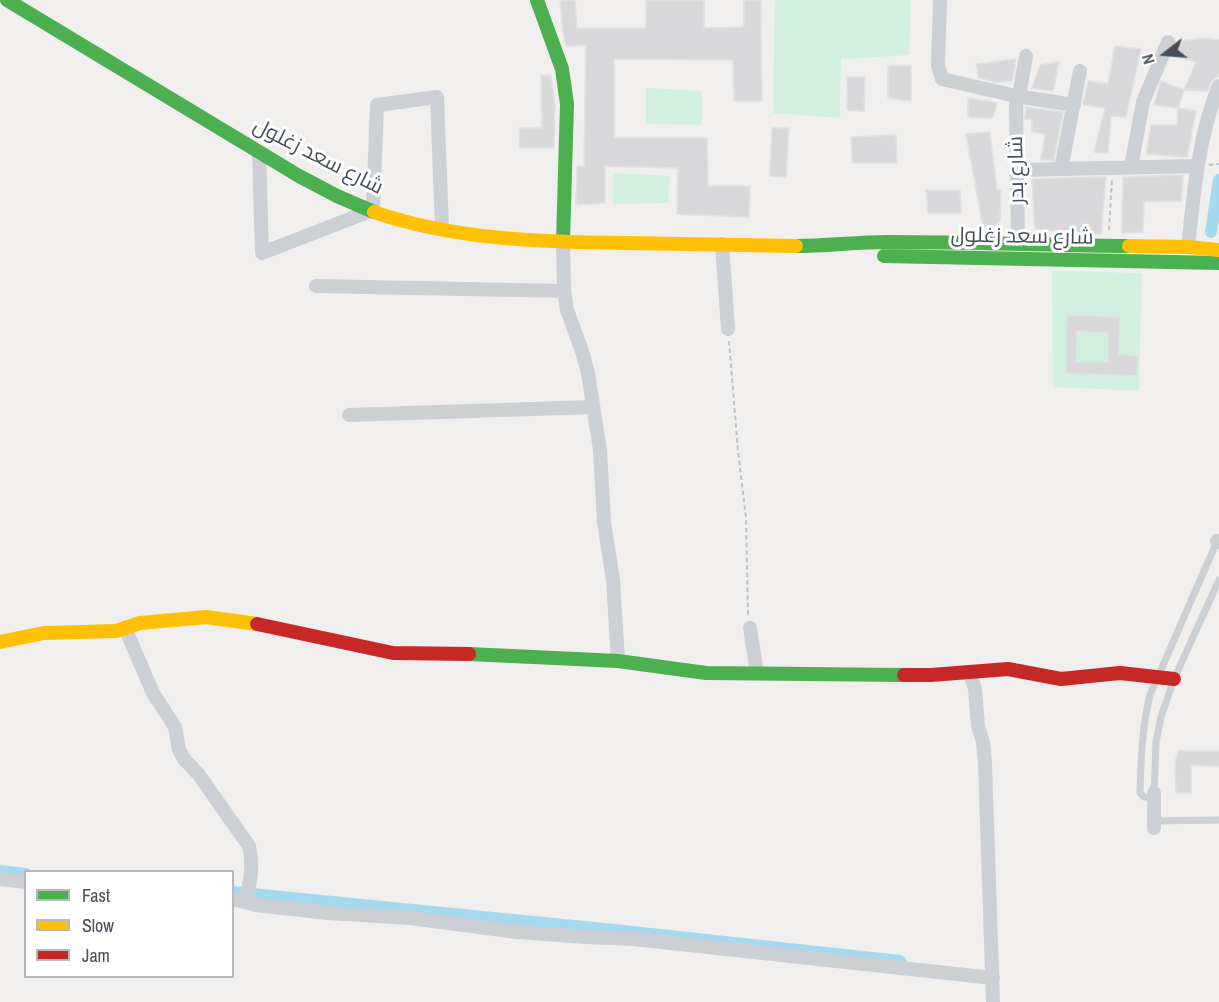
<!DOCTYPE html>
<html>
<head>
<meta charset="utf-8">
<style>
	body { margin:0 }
	#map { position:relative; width:1219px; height:1002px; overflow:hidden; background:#f0efee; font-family:"Archivo Narrow",sans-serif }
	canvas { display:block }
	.legend { position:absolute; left:24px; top:870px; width:210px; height:108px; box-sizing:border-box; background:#fff; border:2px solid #b5b9be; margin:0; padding:8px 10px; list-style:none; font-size:18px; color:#454f5c }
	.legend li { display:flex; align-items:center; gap:12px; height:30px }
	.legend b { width:30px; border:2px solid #b5b9be }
	.north { position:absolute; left:1135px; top:24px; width:60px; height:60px; -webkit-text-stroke:4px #fff; paint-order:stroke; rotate:253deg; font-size:16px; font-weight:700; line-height:24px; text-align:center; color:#454f5c }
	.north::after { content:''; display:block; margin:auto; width:21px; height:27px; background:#454f5c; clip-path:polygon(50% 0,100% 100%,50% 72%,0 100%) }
</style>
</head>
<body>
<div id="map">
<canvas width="1219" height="1002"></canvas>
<ul class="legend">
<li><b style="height:8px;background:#4caf50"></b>Fast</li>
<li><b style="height:8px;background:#ffc107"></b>Slow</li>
<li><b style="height:8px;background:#c62828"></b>Jam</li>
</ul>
<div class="north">N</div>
</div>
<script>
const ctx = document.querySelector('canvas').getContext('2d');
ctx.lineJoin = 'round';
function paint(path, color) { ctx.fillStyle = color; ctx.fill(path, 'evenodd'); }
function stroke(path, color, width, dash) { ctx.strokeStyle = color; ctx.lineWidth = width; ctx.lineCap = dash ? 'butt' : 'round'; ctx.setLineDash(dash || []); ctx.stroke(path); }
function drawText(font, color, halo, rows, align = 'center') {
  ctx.font = font + ' "Archivo Narrow",Cairo,sans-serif'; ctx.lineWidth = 6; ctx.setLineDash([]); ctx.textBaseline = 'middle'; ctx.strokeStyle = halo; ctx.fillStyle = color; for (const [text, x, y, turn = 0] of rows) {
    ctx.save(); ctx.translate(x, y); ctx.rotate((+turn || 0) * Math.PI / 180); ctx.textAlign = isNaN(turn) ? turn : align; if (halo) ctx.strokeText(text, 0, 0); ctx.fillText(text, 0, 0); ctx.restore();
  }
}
paint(new Path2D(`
	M 775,0 L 911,0 L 909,55 L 841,59 L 840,118 L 773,113 Z
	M 646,88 L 702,91 L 702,125 L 646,124 Z
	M 613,173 L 670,176 L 668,203 L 613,204 Z
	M 1052,271 L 1142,273 L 1139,391 L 1053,387 Z`), '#d2f0e0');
stroke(new Path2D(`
	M 1211,232 L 1219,180
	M 0,871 L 26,874
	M 232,892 L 614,930 L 900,961`), '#a5d9ef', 12);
const building = new Path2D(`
	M 560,0 L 575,0 L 577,28 L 646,28 L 646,0 L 704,0 L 704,28 L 744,27 L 744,0 L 761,0 L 762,101 L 734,101 L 733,60 L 614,59 L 614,138 L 707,138 L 708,186 L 750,186 L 749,217 L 677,214 L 678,168 L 605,166 L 605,203 L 576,205 L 577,166 L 584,166 L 586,45 L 566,46 L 563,33 Z
	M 1206,38 L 1219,40 L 1219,72 L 1217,77 L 1211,82 L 1208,91 L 1184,90 L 1196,62 L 1172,56 L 1180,41 Z
	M 1115,46 L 1141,49 L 1126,117 L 1111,116 L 1108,153 L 1094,152 L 1105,108 L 1083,105 L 1088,81 L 1108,84 Z
	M 1016,59 L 1012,81 L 995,82 L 979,78 L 976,64 Z
	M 1059,62 L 1053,91 L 1032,88 L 1040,65 Z
	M 888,66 L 911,66 L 911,101 L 888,98 Z
	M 541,75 L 551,75 L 555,105 L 554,148 L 520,148 L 519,128 L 542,128 Z
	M 847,77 L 865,77 L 864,111 L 847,110 Z
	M 1161,81 L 1184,90 L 1178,108 L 1154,105 Z
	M 968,98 L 997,103 L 993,118 L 968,117 Z
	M 1026,107 L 1063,112 L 1054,160 L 1041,160 L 1045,134 L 1032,132 L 1032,119 L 1025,119 Z
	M 1178,108 L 1196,111 L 1187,157 L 1146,154 L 1151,125 L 1177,125 Z
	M 772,128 L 789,128 L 786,177 L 770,176 Z
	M 990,132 L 997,190 L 1001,190 L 1000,221 L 993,227 L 983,227 L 966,134 Z
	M 896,135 L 897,163 L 852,163 L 851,137 Z
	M 1183,175 L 1181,201 L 1144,202 L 1143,232 L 1122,233 L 1123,177 Z
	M 1106,177 L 1101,234 L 1035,229 L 1032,179 Z
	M 926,190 L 960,190 L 961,213 L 928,213 Z
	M 1067,315 L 1120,317 L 1119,354 L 1138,357 L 1137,376 L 1066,373 ZM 1077,331 L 1108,333 L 1108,362 L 1076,362 Z
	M 1178,751 L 1219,751 L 1219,766 L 1191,765 L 1191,793 L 1176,793 L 1175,763 Z`);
paint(building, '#d8d8da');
stroke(building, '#e1e1e1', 1.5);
stroke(new Path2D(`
	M 1209,165 L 1219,164
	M 1109,230 L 1112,179
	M 729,341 L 738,451 L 746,518 L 748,616`), '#b8c4c2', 2, [4.5, 3]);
stroke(new Path2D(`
	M 1218,539 L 1150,695 C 1142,727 1141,759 1140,793 L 1144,797 L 1150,797 L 1154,793 L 1156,742 L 1161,717 L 1174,679 L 1219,580
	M 1154,821 L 1219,820`), '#cccfd3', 7);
stroke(new Path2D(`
	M 940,0 L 938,66 L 942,79 L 1016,96 L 1074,105
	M 1016,96 L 1018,244
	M 1019,96 L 1026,56
	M 259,152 L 262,253 L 373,210 L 377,105 L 437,97 L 442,228
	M 1131,167 L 1143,102 L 1168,42
	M 1061,169 L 1080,71
	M 1017,170 L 1197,166
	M 563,241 L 564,291 L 567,310 L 582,351 L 588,373 L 600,450 L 604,522 L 613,580 L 618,661
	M 722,244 L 728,329
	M 1188,247 C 1194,192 1198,137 1219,86
	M 316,286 L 564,291
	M 349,415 L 593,407
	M 1217,541 L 1219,542
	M 125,628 L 153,693 L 175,727 L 179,750 L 184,759 L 199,775 L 249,846 C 254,866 250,883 245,902
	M 750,628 L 757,673
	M 970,673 L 975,689 L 978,726 L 983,742 L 985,763 L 993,1002
	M 1154,828 L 1154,793
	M 0,879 L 26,882
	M 232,899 L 256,905 L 328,913 L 410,918 L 517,932 L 586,937 L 634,939 L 993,978`), '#cccfd3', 14);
stroke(new Path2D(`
	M 7,0 L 299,176 L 337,196 L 374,212
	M 537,0 L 562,69 L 567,104 L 563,241
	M 796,246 C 827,246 856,242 887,242 C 968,242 1049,245 1129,246
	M 884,256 L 1219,263
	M 469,654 L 618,661 L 706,673 L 904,675`), '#4caf50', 14);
stroke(new Path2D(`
	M 374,212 C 454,240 543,242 627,243 C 683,244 740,245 796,246
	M 1129,246 L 1188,247 L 1219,250
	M 0,642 L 44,633 L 116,631 L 140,623 L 206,617 L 257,624`), '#ffc107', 14);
stroke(new Path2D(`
	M 257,624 L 393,653 L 469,654
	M 904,675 L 931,675 L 1008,669 L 1061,679 L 1120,673 L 1174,679`), '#c62828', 14);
drawText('21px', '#454f5c', '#fff', [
	["شارع سعد زغلول",318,157,27],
	["شارع بدر",1017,170,-91],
	["شارع سعد زغلول",1022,237,1]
]);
</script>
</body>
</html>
